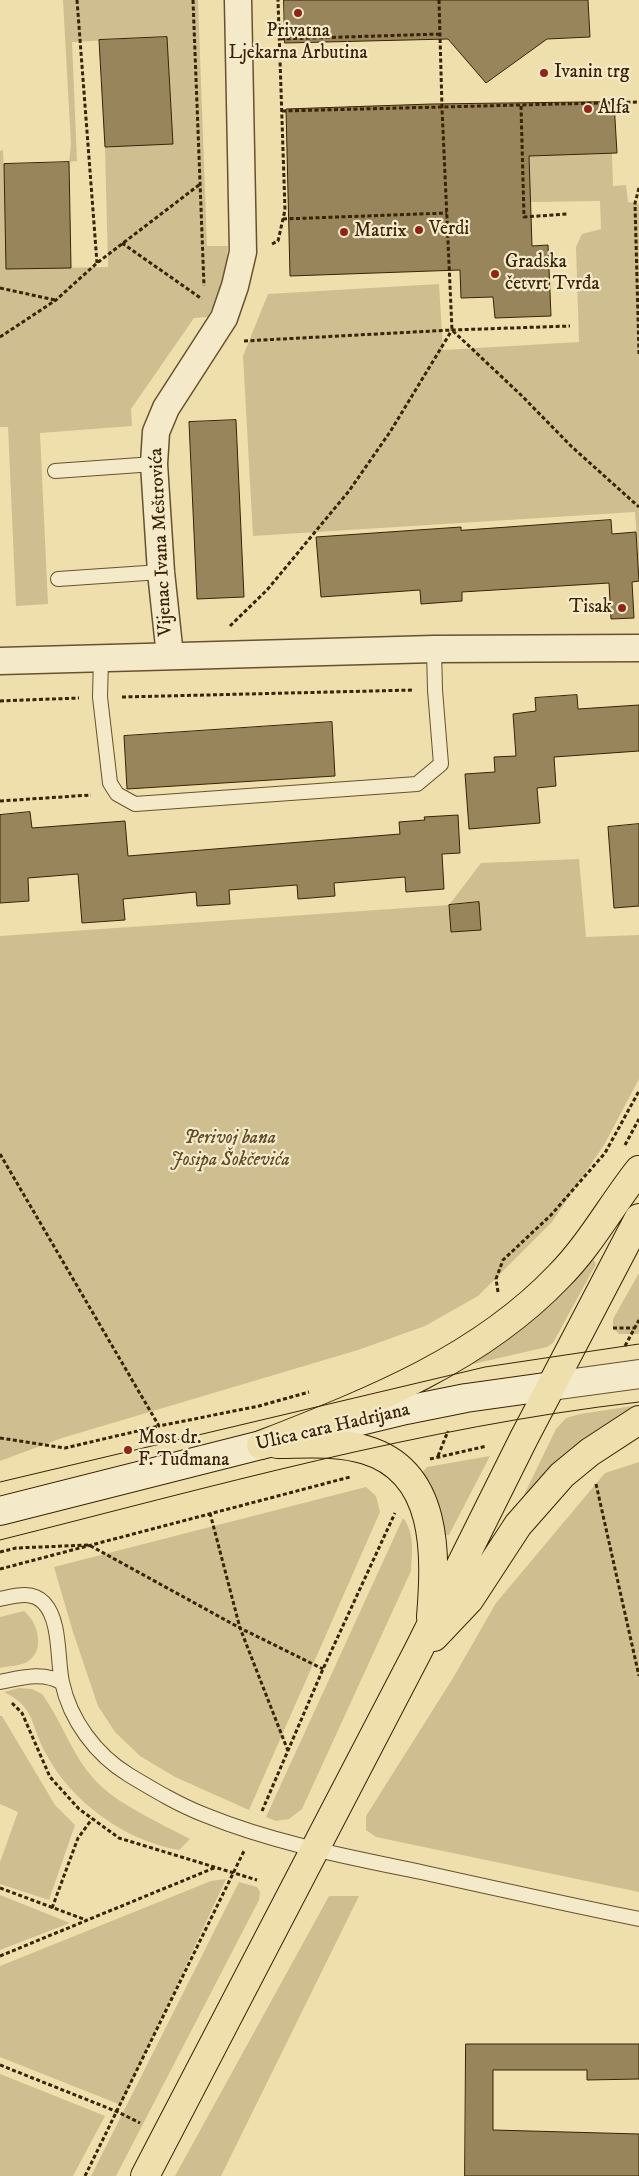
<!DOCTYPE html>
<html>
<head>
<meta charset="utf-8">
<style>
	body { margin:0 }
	canvas { display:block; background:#eedfac }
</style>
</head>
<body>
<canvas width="639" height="2176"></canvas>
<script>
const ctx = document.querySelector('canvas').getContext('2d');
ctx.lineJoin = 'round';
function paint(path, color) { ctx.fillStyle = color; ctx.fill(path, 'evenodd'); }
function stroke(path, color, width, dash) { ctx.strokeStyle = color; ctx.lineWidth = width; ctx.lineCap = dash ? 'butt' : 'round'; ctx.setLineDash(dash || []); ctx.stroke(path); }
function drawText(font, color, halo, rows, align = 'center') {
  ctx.font = font + ' "IM FELL DW Pica",serif'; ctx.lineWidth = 4.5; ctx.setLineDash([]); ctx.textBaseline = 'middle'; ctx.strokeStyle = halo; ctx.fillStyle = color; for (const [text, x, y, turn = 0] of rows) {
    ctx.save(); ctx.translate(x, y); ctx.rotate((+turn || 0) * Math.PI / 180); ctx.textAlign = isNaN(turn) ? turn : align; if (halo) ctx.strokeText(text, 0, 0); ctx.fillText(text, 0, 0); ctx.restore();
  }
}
paint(new Path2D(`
	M 63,0 L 198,0 L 207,246 L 228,246 C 227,271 219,294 208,317 L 194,318 L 131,409 L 132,426 L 40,433 L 48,604 L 16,606 L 8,427 L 0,427 L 0,151 L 3,150 L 7,269 L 108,267 L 105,147 L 173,143 L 167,37 L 72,42 L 77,161 L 69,162 L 71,145 Z
	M 612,153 L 613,186 L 626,185 L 628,202 L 639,204 L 639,567 L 635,512 L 253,536 L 243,356 L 268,294 L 439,284 L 443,350 L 579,342 L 576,247 L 582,234 L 601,229 L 600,201 L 530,202 L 529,156 Z
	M 579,859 L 586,937 L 639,935 L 639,1079 L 604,1145 L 552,1222 L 478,1296 L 425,1326 L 358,1350 L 62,1438 L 0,1461 L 0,936 L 449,905 L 481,863 Z
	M 593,1259 L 596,1264 L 553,1343 L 547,1347 L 473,1364 L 467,1363 L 588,1260 Z
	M 639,1273 L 639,1334 L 619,1334 L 613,1328 L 613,1319 Z
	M 639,1405 L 639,1414 L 524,1498 L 523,1497 L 556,1429 L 566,1418 L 580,1414 Z
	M 490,1456 L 449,1535 L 443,1535 C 442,1506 439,1498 419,1476 L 427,1467 Z
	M 639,1462 L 639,1892 L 376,1837 L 366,1830 L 366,1816 L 453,1678 L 496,1603 L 605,1473 Z
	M 366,1487 L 376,1496 L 380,1512 L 249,1810 L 175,1777 L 140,1756 L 115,1732 L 98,1706 L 73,1632 L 54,1567 Z
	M 403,1518 C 415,1533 412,1553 411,1571 L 302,1809 L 289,1819 L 276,1821 L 266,1817 Z
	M 24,1611 C 38,1622 46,1651 27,1662 C 20,1666 8,1666 0,1668 L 0,1617 Z
	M 19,1688 L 32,1689 L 42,1694 C 62,1721 72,1756 96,1781 C 115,1803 164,1825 190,1839 L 179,1850 C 125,1841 70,1801 45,1752 C 30,1724 36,1708 4,1692 Z
	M 0,1716 L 2,1716 L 55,1805 L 75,1825 L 49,1900 L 0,1884 L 0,1862 L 18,1812 L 0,1804 Z
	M 226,1879 L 121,2105 L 0,2057 L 0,1966 L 211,1881 Z
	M 239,1882 L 257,1887 L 260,1892 L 259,1900 L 116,2176 L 91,2176 Z
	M 0,1895 L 70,1923 L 0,1950 Z
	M 329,1896 L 359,1896 L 221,2176 L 175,2176 Z
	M 0,2074 L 105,2116 L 73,2176 L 0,2176 Z`), '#cfbf90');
const building = new Path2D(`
	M 284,0 L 588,0 L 590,37 L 547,39 L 486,83 L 448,39 L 285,43 Z
	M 167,37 L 173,144 L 105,147 L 99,40 Z
	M 614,102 L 617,153 L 529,156 L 532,246 L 548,245 L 551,316 L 495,318 L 493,297 L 461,298 L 460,270 L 290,276 L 286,109 L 432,104 Z
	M 69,162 L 71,268 L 6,269 L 4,164 Z
	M 236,420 L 244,597 L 197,599 L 189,422 Z
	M 611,520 L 612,534 L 636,532 L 639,581 L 632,582 L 634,618 L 611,619 L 609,583 L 462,592 L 462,601 L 421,604 L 420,590 L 321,597 L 316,537 L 461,527 L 461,530 Z
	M 577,695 L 578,709 L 639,705 L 639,751 L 554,757 L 556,786 L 537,788 L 540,823 L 469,829 L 465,774 L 495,772 L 494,757 L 516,756 L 513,714 L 536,711 L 535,698 Z
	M 332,722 L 335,776 L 127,789 L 124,736 Z
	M 30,812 L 32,828 L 125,821 L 128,856 L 400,834 L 399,822 L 425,820 L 424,817 L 458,815 L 460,853 L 442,854 L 444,889 L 406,892 L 405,877 L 334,883 L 335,896 L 298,899 L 297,885 L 229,890 L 230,904 L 197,906 L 196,892 L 123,899 L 125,920 L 82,923 L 78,874 L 28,878 L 29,901 L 0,903 L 0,815 Z
	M 639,824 L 639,906 L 614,908 L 608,827 Z
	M 479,902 L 481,930 L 451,932 L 449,905 Z
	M 466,2044 L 639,2044 L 639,2079 L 587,2080 L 587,2070 L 493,2070 L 493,2130 L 639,2134 L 639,2176 L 465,2176 Z`);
paint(building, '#98855c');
stroke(building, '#3a2305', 1);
const service = new Path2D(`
	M 55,471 L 154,464
	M 58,579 L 161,572
	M 101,658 L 100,697 L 110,783 L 117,794 L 135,804 L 417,784 L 441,764 L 435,690 L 434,649
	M 0,1599 C 14,1596 32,1590 44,1603 C 61,1621 57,1660 62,1682 C 70,1720 96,1755 129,1775 C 154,1790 179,1805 205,1815 C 274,1843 348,1857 421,1872 C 493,1888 566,1904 639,1919
	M 0,1682 C 20,1678 44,1671 62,1683`);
const minor = new Path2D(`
	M 170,656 L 161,572 L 154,464 L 156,432 L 166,408 L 224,318 L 235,286 L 243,252 L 238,0
	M 0,661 L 434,649 L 639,648`);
const tertiary = new Path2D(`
	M 552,1386 L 639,1374`);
const secondary = new Path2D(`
	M 0,1511 L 261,1445 L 406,1410 L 466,1398 L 552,1386`);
const primary = new Path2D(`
	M 277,1444 C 306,1444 338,1441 366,1450 C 439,1472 436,1555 431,1617
	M 261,1445 C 368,1403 478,1361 559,1276 C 590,1245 612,1204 639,1170
	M 434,1637 L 469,1600 L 518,1525 L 562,1475 L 590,1452 L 639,1420
	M 145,2176 L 418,1651 L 524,1438 L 639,1218`);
stroke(service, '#67522f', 16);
stroke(minor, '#67522f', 29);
stroke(tertiary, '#67522f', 30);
stroke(secondary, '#3a2305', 30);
stroke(primary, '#3a2305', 30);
stroke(new Path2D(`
	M 77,0 L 97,263
	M 193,0 L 204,286
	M 439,0 L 442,108 L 452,330 L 521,395 L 572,447 L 639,507
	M 280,39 L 440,34
	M 521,106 L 524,217 L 567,214
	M 282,111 L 639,102
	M 639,188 L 635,203 L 639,354
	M 283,219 L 447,213
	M 122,243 L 202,299
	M 272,244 L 278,241 L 285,210 L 278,0
	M 0,288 L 55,300
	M 0,337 L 56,300 L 97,263 L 199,185
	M 244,341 L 452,330 L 570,326
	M 230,626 L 267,590 L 349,491 L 390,432 L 452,330
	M 122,697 L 414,690
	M 0,701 L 79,698
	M 0,801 L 91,795
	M 625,1145 L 639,1119
	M 0,1154 L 159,1426 L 259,1406 L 309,1392
	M 498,1292 L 496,1279 L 503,1260 L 551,1215 L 605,1153 L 639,1091
	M 613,1328 L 635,1328
	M 625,1346 L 639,1320
	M 0,1438 L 65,1448 L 159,1426
	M 438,1456 L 448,1431
	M 430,1459 L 487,1446
	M 596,1484 L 639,1676
	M 210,1513 L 240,1628 L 288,1751
	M 0,1552 L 16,1548 L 89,1545 L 240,1628 L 323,1669
	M 0,1569 L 350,1477
	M 12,1703 L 22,1713 L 50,1777 L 79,1809 L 119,1838 L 257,1880
	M 262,1811 L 323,1669 L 395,1513
	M 0,1888 L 86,1920
	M 52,1908 L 78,1838 L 92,1819
	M 0,1956 L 214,1868
	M 0,2065 L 118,2112 L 140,2123
	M 85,2176 L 244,1851`), '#3a2305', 3, [4, 2.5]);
stroke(service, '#f4eac9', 14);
stroke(minor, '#f4eac9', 26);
stroke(tertiary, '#f4eac9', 28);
stroke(secondary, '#f4eac9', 28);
stroke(primary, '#eedfac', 28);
stroke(new Path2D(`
	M 0,1482 L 485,1367 L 639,1344
	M 0,1540 C 211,1487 422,1427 639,1402`), '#3a2305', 1);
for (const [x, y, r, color] of [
	[298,13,5,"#8f2418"],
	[544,73,5,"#8f2418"],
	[588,109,5,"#8f2418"],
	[419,230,5,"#8f2418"],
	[344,232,5,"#8f2418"],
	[495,274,5,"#8f2418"],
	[622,608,5,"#8f2418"],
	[128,1450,5,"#8f2418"]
]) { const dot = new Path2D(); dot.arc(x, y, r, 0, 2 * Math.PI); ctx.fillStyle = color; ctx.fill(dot); stroke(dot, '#f4eac9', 2); }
drawText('19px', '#3a2305', '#f4eac9', [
	["Privatna",298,32,"center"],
	["Ljekarna Arbutina",298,54,"center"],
	["Ivanin trg",554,73],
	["Alfa",598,109],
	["Verdi",429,230],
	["Matrix",354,232],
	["Gradska",505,263],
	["četvrt Tvrđa",505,285],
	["Tisak",612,608,"right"],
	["Most dr.",138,1439],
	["F. Tuđmana",138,1461]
], 'left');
drawText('19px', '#3a2305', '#f4eac9', [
	["Vijenac Ivana Meštrovića",162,542,-93],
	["Ulica cara Hadrijana",333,1428,-13]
]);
drawText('italic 19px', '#5f4a28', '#f4eac9', [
	["Perivoj bana",230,1139],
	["Josipa Šokčevića",230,1161]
]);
</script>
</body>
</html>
